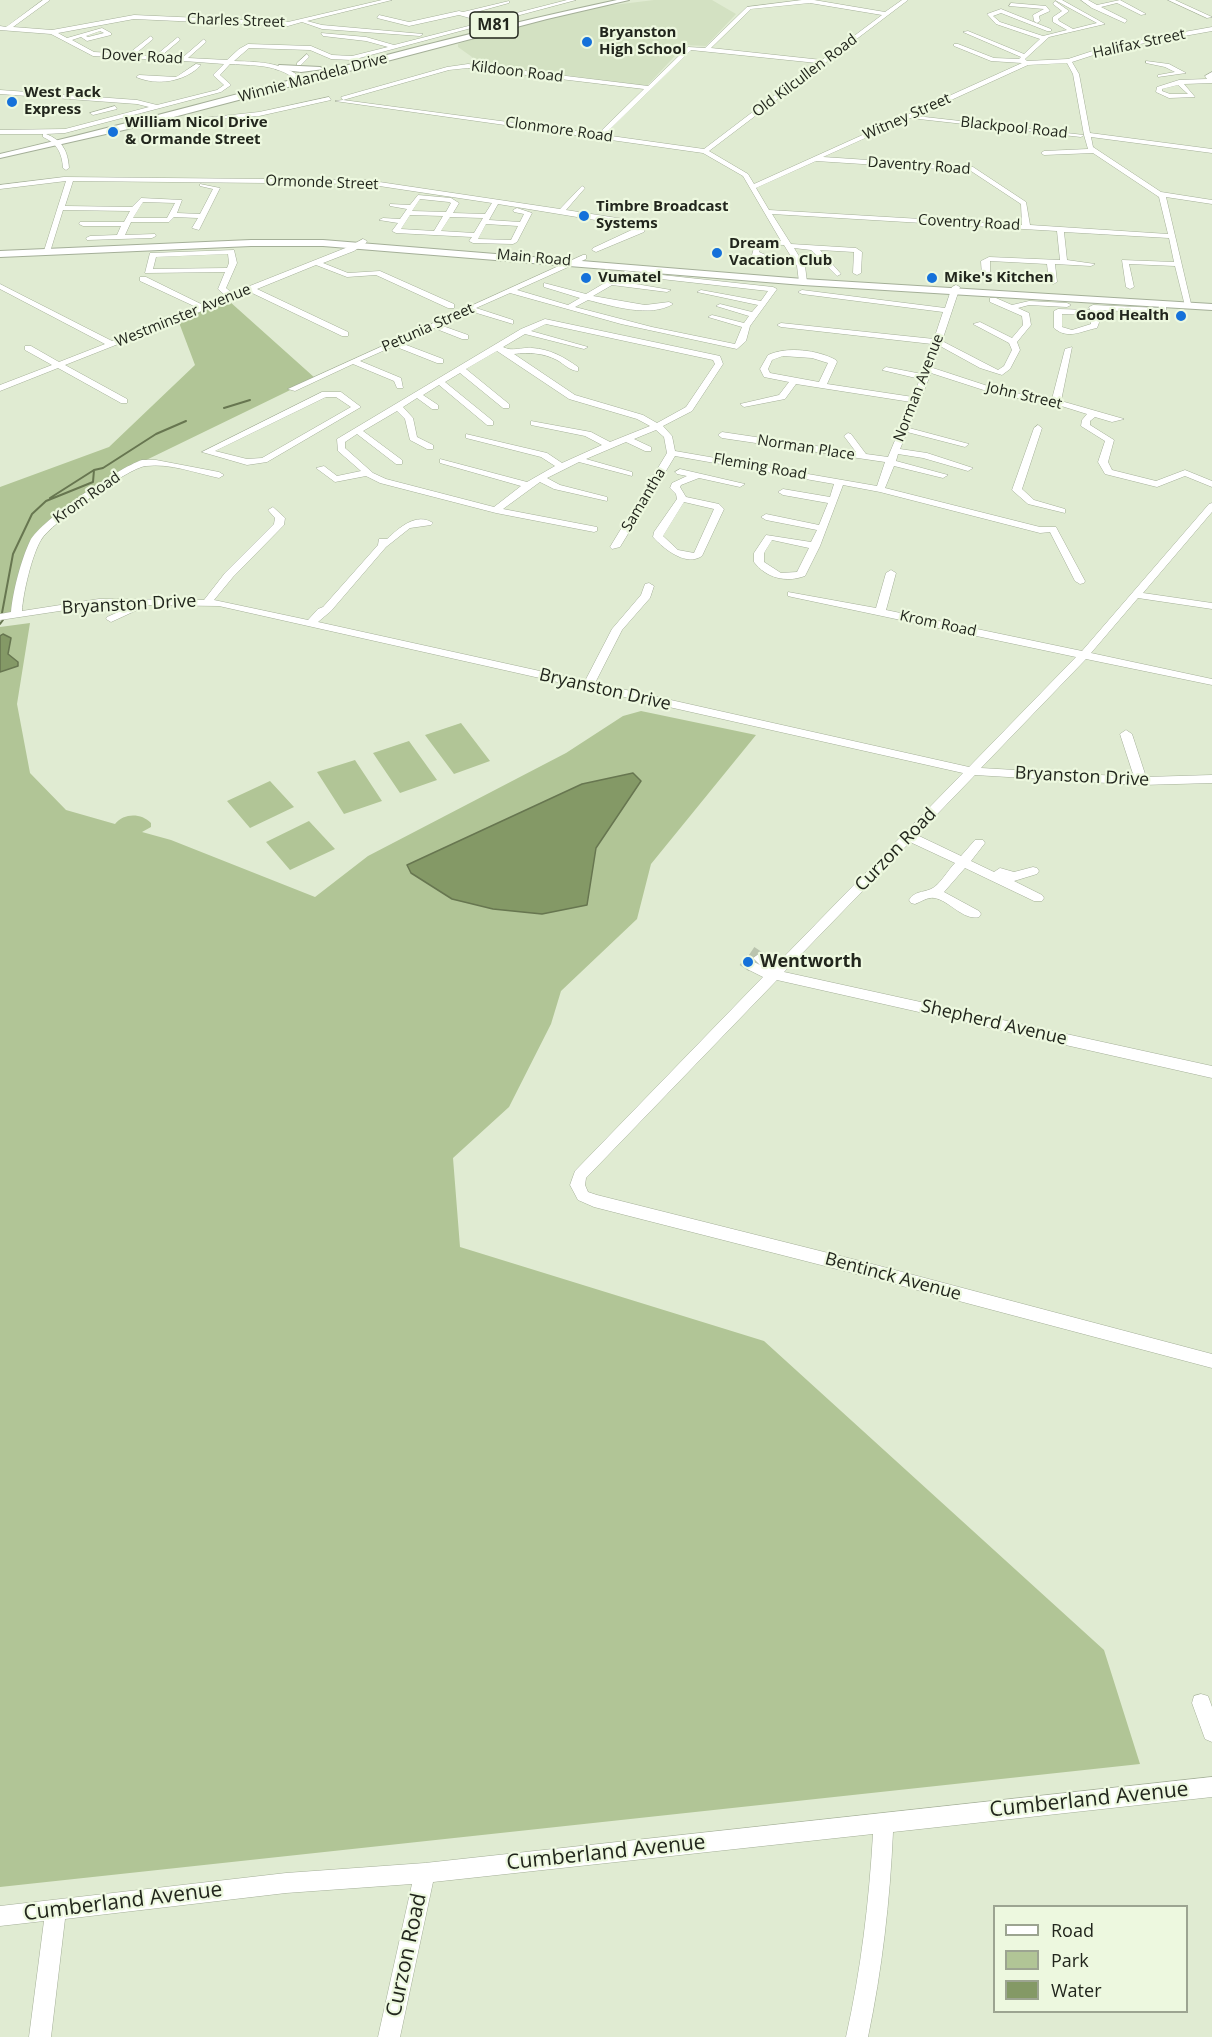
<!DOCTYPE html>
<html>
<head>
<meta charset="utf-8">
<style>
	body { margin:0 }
	#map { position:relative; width:1212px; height:2037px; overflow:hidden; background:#e0ebd2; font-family:"Open Sans",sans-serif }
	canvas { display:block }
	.legend { position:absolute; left:993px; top:1905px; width:195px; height:108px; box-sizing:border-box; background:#edf8df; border:2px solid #9ca491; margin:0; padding:8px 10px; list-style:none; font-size:18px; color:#22261d }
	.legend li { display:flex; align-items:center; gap:12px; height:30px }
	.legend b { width:30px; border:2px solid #9ca491 }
</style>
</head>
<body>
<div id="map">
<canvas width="1212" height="2037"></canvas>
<ul class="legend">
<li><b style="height:8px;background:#fff"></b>Road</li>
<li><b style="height:16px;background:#b1c596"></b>Park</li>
<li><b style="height:16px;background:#849966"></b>Water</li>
</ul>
</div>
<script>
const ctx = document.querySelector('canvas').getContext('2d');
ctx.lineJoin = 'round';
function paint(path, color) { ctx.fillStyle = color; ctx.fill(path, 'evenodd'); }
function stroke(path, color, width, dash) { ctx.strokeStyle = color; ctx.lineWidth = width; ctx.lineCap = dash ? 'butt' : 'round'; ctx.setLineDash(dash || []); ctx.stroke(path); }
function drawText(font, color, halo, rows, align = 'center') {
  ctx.font = font + ' "Open Sans",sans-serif'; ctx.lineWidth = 4.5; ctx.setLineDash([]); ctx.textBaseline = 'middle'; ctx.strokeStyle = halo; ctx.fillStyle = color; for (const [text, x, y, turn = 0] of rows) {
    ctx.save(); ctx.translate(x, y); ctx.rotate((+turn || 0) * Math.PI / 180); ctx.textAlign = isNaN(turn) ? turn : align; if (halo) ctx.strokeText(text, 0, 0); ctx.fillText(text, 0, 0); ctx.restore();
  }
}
paint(new Path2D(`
	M 654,0 L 712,0 L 736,14 L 706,46 L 685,45 L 647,86 L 475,63 L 472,57 L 458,47 L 458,44 L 470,40 L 589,8 Z`), '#d3e1c2');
paint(new Path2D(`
	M 229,301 L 315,378 L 138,464 L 37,538 L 16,613 L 0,616 L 0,487 L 109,447 L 195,365 L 178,320 Z
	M 30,623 L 17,704 L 30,773 L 66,810 L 115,824 C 124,813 141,813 151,823 L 151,827 L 142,832 L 171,840 L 315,897 L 368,856 L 566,753 L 623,716 L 641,711 L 756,735 L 651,864 L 637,919 L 561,991 L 551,1024 L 509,1107 L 453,1158 L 460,1247 L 764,1341 L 1104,1650 L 1140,1764 L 0,1887 L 0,627 Z
	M 461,723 L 490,761 L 454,774 L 425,735 Z
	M 409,741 L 437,780 L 400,793 L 373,753 Z
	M 355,760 L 382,801 L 344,814 L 317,772 Z
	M 270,781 L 294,807 L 250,828 L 227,801 Z
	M 309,821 L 335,849 L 290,870 L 266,842 Z`), '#b1c596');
const water = new Path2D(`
	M 3,634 L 11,638 L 8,654 L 18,662 L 18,666 L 0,672 L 0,636 Z
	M 633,773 L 641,781 L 596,848 L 587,905 L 542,914 L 493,909 L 452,899 L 411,873 L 407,865 L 582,784 Z`);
paint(water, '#849966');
stroke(water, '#677650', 1.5);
stroke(new Path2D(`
	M 224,408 L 250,400
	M 50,498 L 94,470
	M 2,613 L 13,554 L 32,514 L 46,501 L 93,482 L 94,470 L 103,468 L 156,434 L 186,421
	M 0,624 L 3,620`), '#677650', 2);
stroke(new Path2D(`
	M 751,952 L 760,958
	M 743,960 L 752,966`), '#bac4ae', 12, [12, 6]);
const minor = new Path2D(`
	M 43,0 L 50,0 L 13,27 L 52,30 L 134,15 L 288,22 L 382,0 L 392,0 L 307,21 L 322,25 L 423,34 L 420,36 L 322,29 L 302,22 L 288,26 L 134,19 L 58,33 L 67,38 L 102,28 L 111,33 L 111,35 L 87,41 L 81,37 L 72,40 L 94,52 L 128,54 L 151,36 L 153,39 L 134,55 L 155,56 L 178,37 L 180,40 L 161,56 L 182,58 L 204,39 L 206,42 L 188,58 L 227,60 L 239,49 L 248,44 L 311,46 L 332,55 L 352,56 L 388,47 L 366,41 L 323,36 L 321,33 L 366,37 L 394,45 L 484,22 L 459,15 L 409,26 L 377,18 L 379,15 L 409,22 L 459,11 L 463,12 L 509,1 L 509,3 L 469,14 L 489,20 L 567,0 L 576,0 L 352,60 L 331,59 L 310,50 L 249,48 L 234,61 C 262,62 286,62 307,83 L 302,84 C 278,64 260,66 230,64 L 220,75 L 231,85 L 221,92 L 65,133 L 46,134 C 62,140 68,151 69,168 L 66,170 L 63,168 C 62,153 57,143 43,137 L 43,134 L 0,134 L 0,130 L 65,129 L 149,107 L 137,104 L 0,94 L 0,90 L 137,100 L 157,105 L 217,90 L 224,85 L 213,75 L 224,64 L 184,61 L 179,65 L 176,63 L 178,61 L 93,56 L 51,34 L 0,30 L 0,26 L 6,27 ZM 100,31 L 104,33 L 88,37 L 86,36 Z
	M 802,0 L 814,0 L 885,12 L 902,0 L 908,0 L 709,151 L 748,174 L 754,184 L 1022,63 L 991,61 L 954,46 L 954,44 L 958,44 L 994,58 L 1019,59 L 1021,57 L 963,32 L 968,31 L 1024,54 L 1040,39 L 996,24 L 987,14 L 1001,9 L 1051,29 L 1051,31 L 1047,31 L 1001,13 L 993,16 L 1000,22 L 1043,36 L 1067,30 L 1053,22 L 1053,17 L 1062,11 L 1053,4 L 1055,1 L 1069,11 L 1058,19 L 1059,21 L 1073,29 L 1097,23 L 1055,0 L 1062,0 L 1105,24 L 1049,37 L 1025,59 L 1027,61 L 1068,59 L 1111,45 L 1212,27 L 1212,31 L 1112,49 L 1072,62 L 1079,74 L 1090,133 L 1212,149 L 1212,153 L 1091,137 L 1093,147 L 1161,192 L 1212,200 L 1212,204 L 1166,197 L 1192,308 L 1185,306 L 1175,266 L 1129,264 L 1134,287 L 1130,289 L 1126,287 L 1122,260 L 1174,262 L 1169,238 L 1064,232 L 1067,260 L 1095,264 L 1091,266 L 1055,264 L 1057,282 L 1053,284 L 1049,282 L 1047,264 L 990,261 L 990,276 L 986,278 L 982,276 L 981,261 L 989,257 L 1060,260 L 1057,231 L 772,214 L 791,244 L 856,248 L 862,252 L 861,273 L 857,275 L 853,273 L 854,252 L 820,250 L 841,274 L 837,276 L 811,250 L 794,248 L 805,266 L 807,282 L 803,284 L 799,282 L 797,266 L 784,245 L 762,244 L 759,252 L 777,260 L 777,264 L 771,264 L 752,255 L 756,240 L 781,241 L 743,176 L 703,153 L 335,101 L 343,100 L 341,97 L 447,67 L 468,64 L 648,86 L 688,47 L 705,48 L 747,7 ZM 810,3 L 882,15 L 822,60 L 711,48 L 751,9 ZM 691,50 L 817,63 L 704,149 L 604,135 ZM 1067,63 L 1073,74 L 1084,135 L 916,116 L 1028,65 ZM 468,68 L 644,89 L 598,134 L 343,100 L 449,70 ZM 910,118 L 1081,137 L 1084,135 L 1088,149 L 1044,151 L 1041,153 L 1044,155 L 1093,153 L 1159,197 L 1168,234 L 1030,225 L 1026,202 L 973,167 L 823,157 ZM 816,161 L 971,171 L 1021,204 L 1022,225 L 769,210 L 756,188 Z
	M 1081,0 L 1088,0 L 1097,5 L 1120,0 L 1146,14 L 1141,15 L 1117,3 L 1101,7 L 1127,20 L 1125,23 L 1092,8 Z
	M 1168,0 L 1175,0 L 1212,17 L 1207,18 Z
	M 1011,3 L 1046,6 L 1050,11 L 1039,16 L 1040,21 L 1037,23 L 1034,21 L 1033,15 L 1044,9 L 1009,6 Z
	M 307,54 L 309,57 L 301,65 L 297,65 L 297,63 Z
	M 1146,61 L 1169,64 L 1186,73 L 1158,77 L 1158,75 L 1175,72 L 1165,67 L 1146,63 Z
	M 196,64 L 201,65 C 185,82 157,86 136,77 L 139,75 L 176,77 Z
	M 1212,72 L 1212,83 L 1184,84 L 1195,97 L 1169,98 L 1156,92 L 1157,87 L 1179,80 L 1207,79 L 1205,76 ZM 1178,85 L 1188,94 L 1170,94 L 1162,91 L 1162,89 Z
	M 329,97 L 331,100 L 259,116 L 206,120 L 203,118 L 259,112 Z
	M 115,106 L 117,109 L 93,115 L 90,113 Z
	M 64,177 L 366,180 L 560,209 L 582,186 L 585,188 L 566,210 L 636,221 L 646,226 L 644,232 L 596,252 L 592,250 L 593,248 L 638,227 L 498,204 L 489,220 L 520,222 L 524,214 L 514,212 L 513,210 L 517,208 L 532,213 L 517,242 L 513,244 L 473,243 L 469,241 L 472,237 L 396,233 L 392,231 L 398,223 L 379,220 L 383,218 L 400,219 L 407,209 L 390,206 L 390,204 L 410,205 L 418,195 L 451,198 L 459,203 L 453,213 L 485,214 L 492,203 L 366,184 L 73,181 L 65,206 L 132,207 L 141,198 L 182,200 L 177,213 L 200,214 L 213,189 L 200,186 L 200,184 L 220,188 L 199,230 L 192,228 L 198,218 L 174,217 L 169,222 L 131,222 L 125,235 L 155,234 L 156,236 L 152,238 L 87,240 L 86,238 L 90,236 L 117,235 L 121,226 L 83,226 L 79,224 L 80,222 L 124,222 L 130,211 L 63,210 L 50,252 L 43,254 L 66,181 L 0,189 L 0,185 ZM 420,199 L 449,202 L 451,203 L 446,212 L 412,211 ZM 143,202 L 175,203 L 167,218 L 133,218 ZM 410,215 L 443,216 L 434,231 L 401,229 ZM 450,217 L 483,218 L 474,233 L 441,231 ZM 486,224 L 518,226 L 511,240 L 478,239 Z
	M 363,239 L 367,241 L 366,243 L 354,251 L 323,263 L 348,273 L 380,271 L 454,304 L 454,308 L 448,308 L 376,275 L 347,277 L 316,265 L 257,289 L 348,332 L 348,336 L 342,336 L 250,292 L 65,365 L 127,399 L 127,403 L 121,403 L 58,368 L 0,391 L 0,385 L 52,365 L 25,350 L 25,346 L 31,346 L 59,362 L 105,344 L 0,289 L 0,284 L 112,341 L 196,307 L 140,281 L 140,277 L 146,277 L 203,305 L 226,296 L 218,289 L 225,272 L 145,273 L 150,253 L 234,250 L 237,263 L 226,288 L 232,293 L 348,247 ZM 228,254 L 229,263 L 227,268 L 153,269 L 156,257 Z
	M 583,255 L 586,255 L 586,259 L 517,290 L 568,305 L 580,298 L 544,287 L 544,283 L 586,294 L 625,271 L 773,287 L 777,289 L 750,326 L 746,341 L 737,349 L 621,324 L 510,293 L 476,308 L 513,320 L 513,324 L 470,311 L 440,325 L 468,335 L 468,339 L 462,339 L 434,328 L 401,343 L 443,359 L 443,363 L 437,363 L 394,346 L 360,361 L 401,378 L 403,388 L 397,388 L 394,381 L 353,364 L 295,391 L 288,389 ZM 626,275 L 768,291 L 761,301 L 701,290 L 697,292 L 758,305 L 752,312 L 720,304 L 716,306 L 749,316 L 744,323 L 712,315 L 708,317 L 742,327 L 735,344 L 652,327 L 575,307 L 588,300 C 612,306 650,318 673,304 L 669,302 L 645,305 L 593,296 L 612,285 L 667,292 L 671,290 L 618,281 Z
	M 956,285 L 960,287 L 942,341 L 998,370 L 1004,366 L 1012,350 L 1009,343 L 973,324 L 980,322 L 1012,338 L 1023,325 L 1022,316 L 990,302 L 990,298 L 996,298 L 1012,305 L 1029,301 L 1067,303 L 1071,305 L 1067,307 L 1029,305 L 1018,308 L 1029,313 L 1031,325 L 1017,342 L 1020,350 L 1010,369 L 1002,375 L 980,368 L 940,346 L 933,368 L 1003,391 L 1052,399 L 1065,349 L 1072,347 L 1061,401 L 1124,419 L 1112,422 L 1095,417 L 1090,421 L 1090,425 L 1114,440 L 1108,462 L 1112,470 L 1156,481 L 1185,470 L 1212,481 L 1212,487 L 1185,476 L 1157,487 L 1105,474 L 1098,462 L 1105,441 L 1081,426 L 1082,420 L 1087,414 L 1055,404 L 999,395 L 931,373 L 909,428 L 969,444 L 965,447 L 907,432 L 900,449 L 927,453 L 973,468 L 968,471 L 923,458 L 898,454 L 896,461 L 948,475 L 943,478 L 894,466 L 885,488 L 1040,527 L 1056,527 L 1085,581 L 1084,583 L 1080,584 L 1075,581 L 1050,532 L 1040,533 L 880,492 L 843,485 L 820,546 L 805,576 C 786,583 766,578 754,562 L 754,553 L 766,535 L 811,542 L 817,530 L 766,520 L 761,517 L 766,514 L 819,525 L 828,503 L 783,495 L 778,492 L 783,489 L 830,497 L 834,484 L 675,456 L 620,547 L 612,549 L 610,547 L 667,453 L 664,437 L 656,430 L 634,439 L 651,447 L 651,451 L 645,451 L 626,442 L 586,459 L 632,472 L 632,476 L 579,462 L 547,478 L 560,485 L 607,497 L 607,501 L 554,489 L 540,482 L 503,509 L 597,527 L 597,531 L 594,532 L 496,513 L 380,483 L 366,476 L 335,482 L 316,468 L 324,466 L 337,476 L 361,471 L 338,451 L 337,439 L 521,329 L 545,319 L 720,356 L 723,364 L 692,411 L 663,426 L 672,436 L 675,451 L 877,486 L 885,462 L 722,438 L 718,435 L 722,432 L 856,452 L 844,436 L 848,433 L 851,434 L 866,454 L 888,457 L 911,402 L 796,384 L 785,399 L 744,407 L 740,404 L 779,395 L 789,382 L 764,377 L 760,369 L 768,355 C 787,346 818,350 836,360 L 837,362 L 827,384 L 913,397 L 920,379 L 882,370 L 886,367 L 922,374 L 932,344 L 781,327 L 777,325 L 781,323 L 934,339 L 943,312 L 802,294 L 798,292 L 802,290 L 945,308 L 952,287 ZM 546,324 L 713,360 L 715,364 L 686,407 L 657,423 L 643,415 L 575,395 L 514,354 C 529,352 543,353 557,360 C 564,364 570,371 578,371 L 578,367 C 564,357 550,349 532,348 C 522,347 512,352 503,347 L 525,334 L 584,349 L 588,347 L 531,331 ZM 497,351 L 569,399 L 637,419 L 650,426 L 610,442 L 591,432 L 531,421 L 531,425 L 585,436 L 602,445 L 562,463 L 547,453 L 466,434 L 466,438 L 541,457 L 555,466 L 527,482 L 440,459 L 440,463 L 521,486 L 494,507 L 386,479 L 373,473 L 345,448 L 345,442 L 357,434 L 396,464 L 402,464 L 402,460 L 363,431 L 397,411 L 405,419 L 410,440 L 427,449 L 433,449 L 433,445 L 417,437 L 413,418 L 403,407 L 417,398 L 432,409 L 438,409 L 438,405 L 423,395 L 439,385 L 487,425 L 493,425 L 493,421 L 445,382 L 460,373 L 503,408 L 509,408 L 509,404 L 466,369 ZM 783,356 L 812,358 L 828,363 L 819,382 L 770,373 L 768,369 L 772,360 ZM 772,540 L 809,548 L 797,572 L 781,573 L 764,562 L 764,553 Z
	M 1159,302 L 1165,302 L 1167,313 L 1098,310 L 1100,320 L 1097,328 C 1081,331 1068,340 1054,328 L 1054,311 L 1058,309 L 1090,310 L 1089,307 L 1093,305 L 1159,308 ZM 1062,314 L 1091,315 L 1091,324 L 1072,330 L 1062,327 Z
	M 322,392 L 341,392 L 361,407 L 267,462 L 247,465 L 202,452 ZM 326,397 L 336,397 L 351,407 L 262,458 L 247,459 L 215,451 Z
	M 1038,425 L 1042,428 L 1022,489 L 1034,500 L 1065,509 L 1065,513 L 1028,504 L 1012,490 L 1034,428 Z
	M 142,460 L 156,460 L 219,472 L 224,475 L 219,478 C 196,473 169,463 146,466 C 129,467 50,524 41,540 C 32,555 23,593 22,611 L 99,599 L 204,600 L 225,573 L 274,524 L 275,518 L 268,510 L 273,507 L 285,518 L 284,525 L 233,577 L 214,600 L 308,620 L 318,609 L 323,607 L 378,545 L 379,539 L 387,539 C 399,528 416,512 433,523 L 431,525 L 410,528 L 386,547 L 331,611 L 318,622 L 585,681 L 612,629 L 641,595 L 645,584 L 649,583 L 654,586 L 650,598 L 622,630 L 595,683 L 969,767 L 1076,657 L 792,597 L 788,596 L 788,592 L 876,608 L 886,573 L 891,570 L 896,573 L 886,610 L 1082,651 L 1209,504 L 1212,503 L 1212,512 L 1143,593 L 1212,603 L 1212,609 L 1138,598 L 1091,653 L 1212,679 L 1212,685 L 1086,659 L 981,768 L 1134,777 L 1120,734 L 1126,730 L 1132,734 L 1146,777 L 1212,775 L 1212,783 L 1141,785 L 975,775 L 917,835 L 961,856 L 975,840 L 983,840 L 985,843 L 971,861 L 994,872 L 1000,868 L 1014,872 L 1033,867 L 1037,868 L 1039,871 L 1037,874 L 1014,881 L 1042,895 L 1044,898 L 1042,901 L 1034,901 L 965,868 L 944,892 L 979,911 L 981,914 L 979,917 C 963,921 949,900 934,898 C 927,897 921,902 915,904 L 911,903 L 909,900 C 915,891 921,893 931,889 C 939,886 948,870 955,863 L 910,842 L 784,972 L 1212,1066 L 1212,1078 L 777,980 L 586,1178 L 585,1185 L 588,1192 L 597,1195 L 872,1264 L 1212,1354 L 1212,1368 L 872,1278 L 594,1207 L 578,1200 L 570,1185 L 575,1171 L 763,977 L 747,969 L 745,966 L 747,963 L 752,961 L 760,965 L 753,958 L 760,953 L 777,964 L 963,773 L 219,606 L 148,605 L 111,622 L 106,619 L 107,617 L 134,605 L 99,605 L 0,620 L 0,614 L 11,612 C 13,591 21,560 30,541 C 42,519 118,468 142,460 Z
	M 680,469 L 745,484 L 740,487 L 699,478 L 681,485 L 680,487 L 686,497 L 719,504 L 724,509 L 702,556 C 686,567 664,549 653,537 L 654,532 L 677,499 L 676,494 L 670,488 L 672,483 L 687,476 L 677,474 L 675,472 ZM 684,502 L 714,509 L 694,553 L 678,550 L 663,536 Z
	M 1201,1694 L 1208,1696 L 1212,1707 L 1212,1742 L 1205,1739 L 1192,1703 L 1194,1696 Z
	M 1212,1777 L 1212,1797 L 893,1832 C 890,1901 882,1970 868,2037 L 846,2037 C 861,1970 869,1902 873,1834 L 433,1882 L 400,2037 L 378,2037 L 412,1884 L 286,1893 L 65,1919 L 51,2037 L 29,2037 L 44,1921 L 0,1926 L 0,1906 L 286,1873 L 425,1863 Z`);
const major = new Path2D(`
	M 617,0 L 629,0 L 547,19 L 128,129 L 0,158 L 0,154 C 206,106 410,44 617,0 Z
	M 279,65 L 320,67 L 324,69 L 301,72 L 276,69 Z
	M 251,240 L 323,240 L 803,279 L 1212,304 L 1212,310 L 803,285 L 323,246 L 251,246 L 0,257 L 0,251 Z`);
stroke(minor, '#a4af98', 1);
stroke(major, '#a4af98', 2);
paint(minor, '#fff');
paint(major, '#fff');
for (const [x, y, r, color] of [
	[587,42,6,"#1571da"],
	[12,102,6,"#1571da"],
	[113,132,6,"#1571da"],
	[584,216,6,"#1571da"],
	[717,253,6,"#1571da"],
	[586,278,6,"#1571da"],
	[932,278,6,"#1571da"],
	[1181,316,6,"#1571da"],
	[748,962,6,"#1571da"]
]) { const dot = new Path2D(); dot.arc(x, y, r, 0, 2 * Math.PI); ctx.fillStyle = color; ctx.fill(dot); stroke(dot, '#edf8df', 2); }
drawText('15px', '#22261d', '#edf8df', [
	["Charles Street",236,21,2],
	["Halifax Street",1139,44,-12],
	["Dover Road",142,57,3],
	["Kildoon Road",517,72,7],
	["Old Kilcullen Road",805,76,-37],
	["Winnie Mandela Drive",313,78,-15],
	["Witney Street",907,117,-24],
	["Blackpool Road",1014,128,6],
	["Clonmore Road",559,130,8],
	["Daventry Road",919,166,4],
	["Ormonde Street",322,183,2],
	["Coventry Road",969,223,3],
	["Main Road",534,258,5],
	["Westminster Avenue",183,316,-22],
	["Petunia Street",428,328,-24],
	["Norman Avenue",919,388,-69],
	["John Street",1024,396,13],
	["Norman Place",806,448,9],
	["Fleming Road",760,467,10],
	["Krom Road",87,498,-35],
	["Samantha",644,500,-59],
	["Krom Road",938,624,12]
]);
drawText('bold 15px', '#22261d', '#edf8df', [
	["Bryanston",599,33],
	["High School",599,50],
	["West Pack",24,93],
	["Express",24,110],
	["William Nicol Drive",125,123],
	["& Ormande Street",125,140],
	["Timbre Broadcast",596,207],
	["Systems",596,224],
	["Dream",729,244],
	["Vacation Club",729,261],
	["Vumatel",598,278],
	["Mike's Kitchen",944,278],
	["Good Health",1169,316,"right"]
], 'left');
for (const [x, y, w] of [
	[494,25,48]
]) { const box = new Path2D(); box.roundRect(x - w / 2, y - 13, w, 26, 4.5); ctx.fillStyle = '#edf8df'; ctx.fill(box); stroke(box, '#22261d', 1.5); }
drawText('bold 16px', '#22261d', null, [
	["M81",494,25]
]);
drawText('18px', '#22261d', '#edf8df', [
	["Bryanston Drive",129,605,-3],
	["Bryanston Drive",605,690,13],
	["Bryanston Drive",1082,777,3],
	["Curzon Road",896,850,-46],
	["Shepherd Avenue",994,1023,13],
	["Bentinck Avenue",893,1277,15]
]);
drawText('bold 18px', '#22261d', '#edf8df', [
	["Wentworth",760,962]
], 'left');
drawText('21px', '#22261d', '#edf8df', [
	["Cumberland Avenue",1089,1800,-6],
	["Cumberland Avenue",606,1853,-6],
	["Cumberland Avenue",123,1902,-7],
	["Curzon Road",407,1955,-78]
]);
</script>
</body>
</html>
